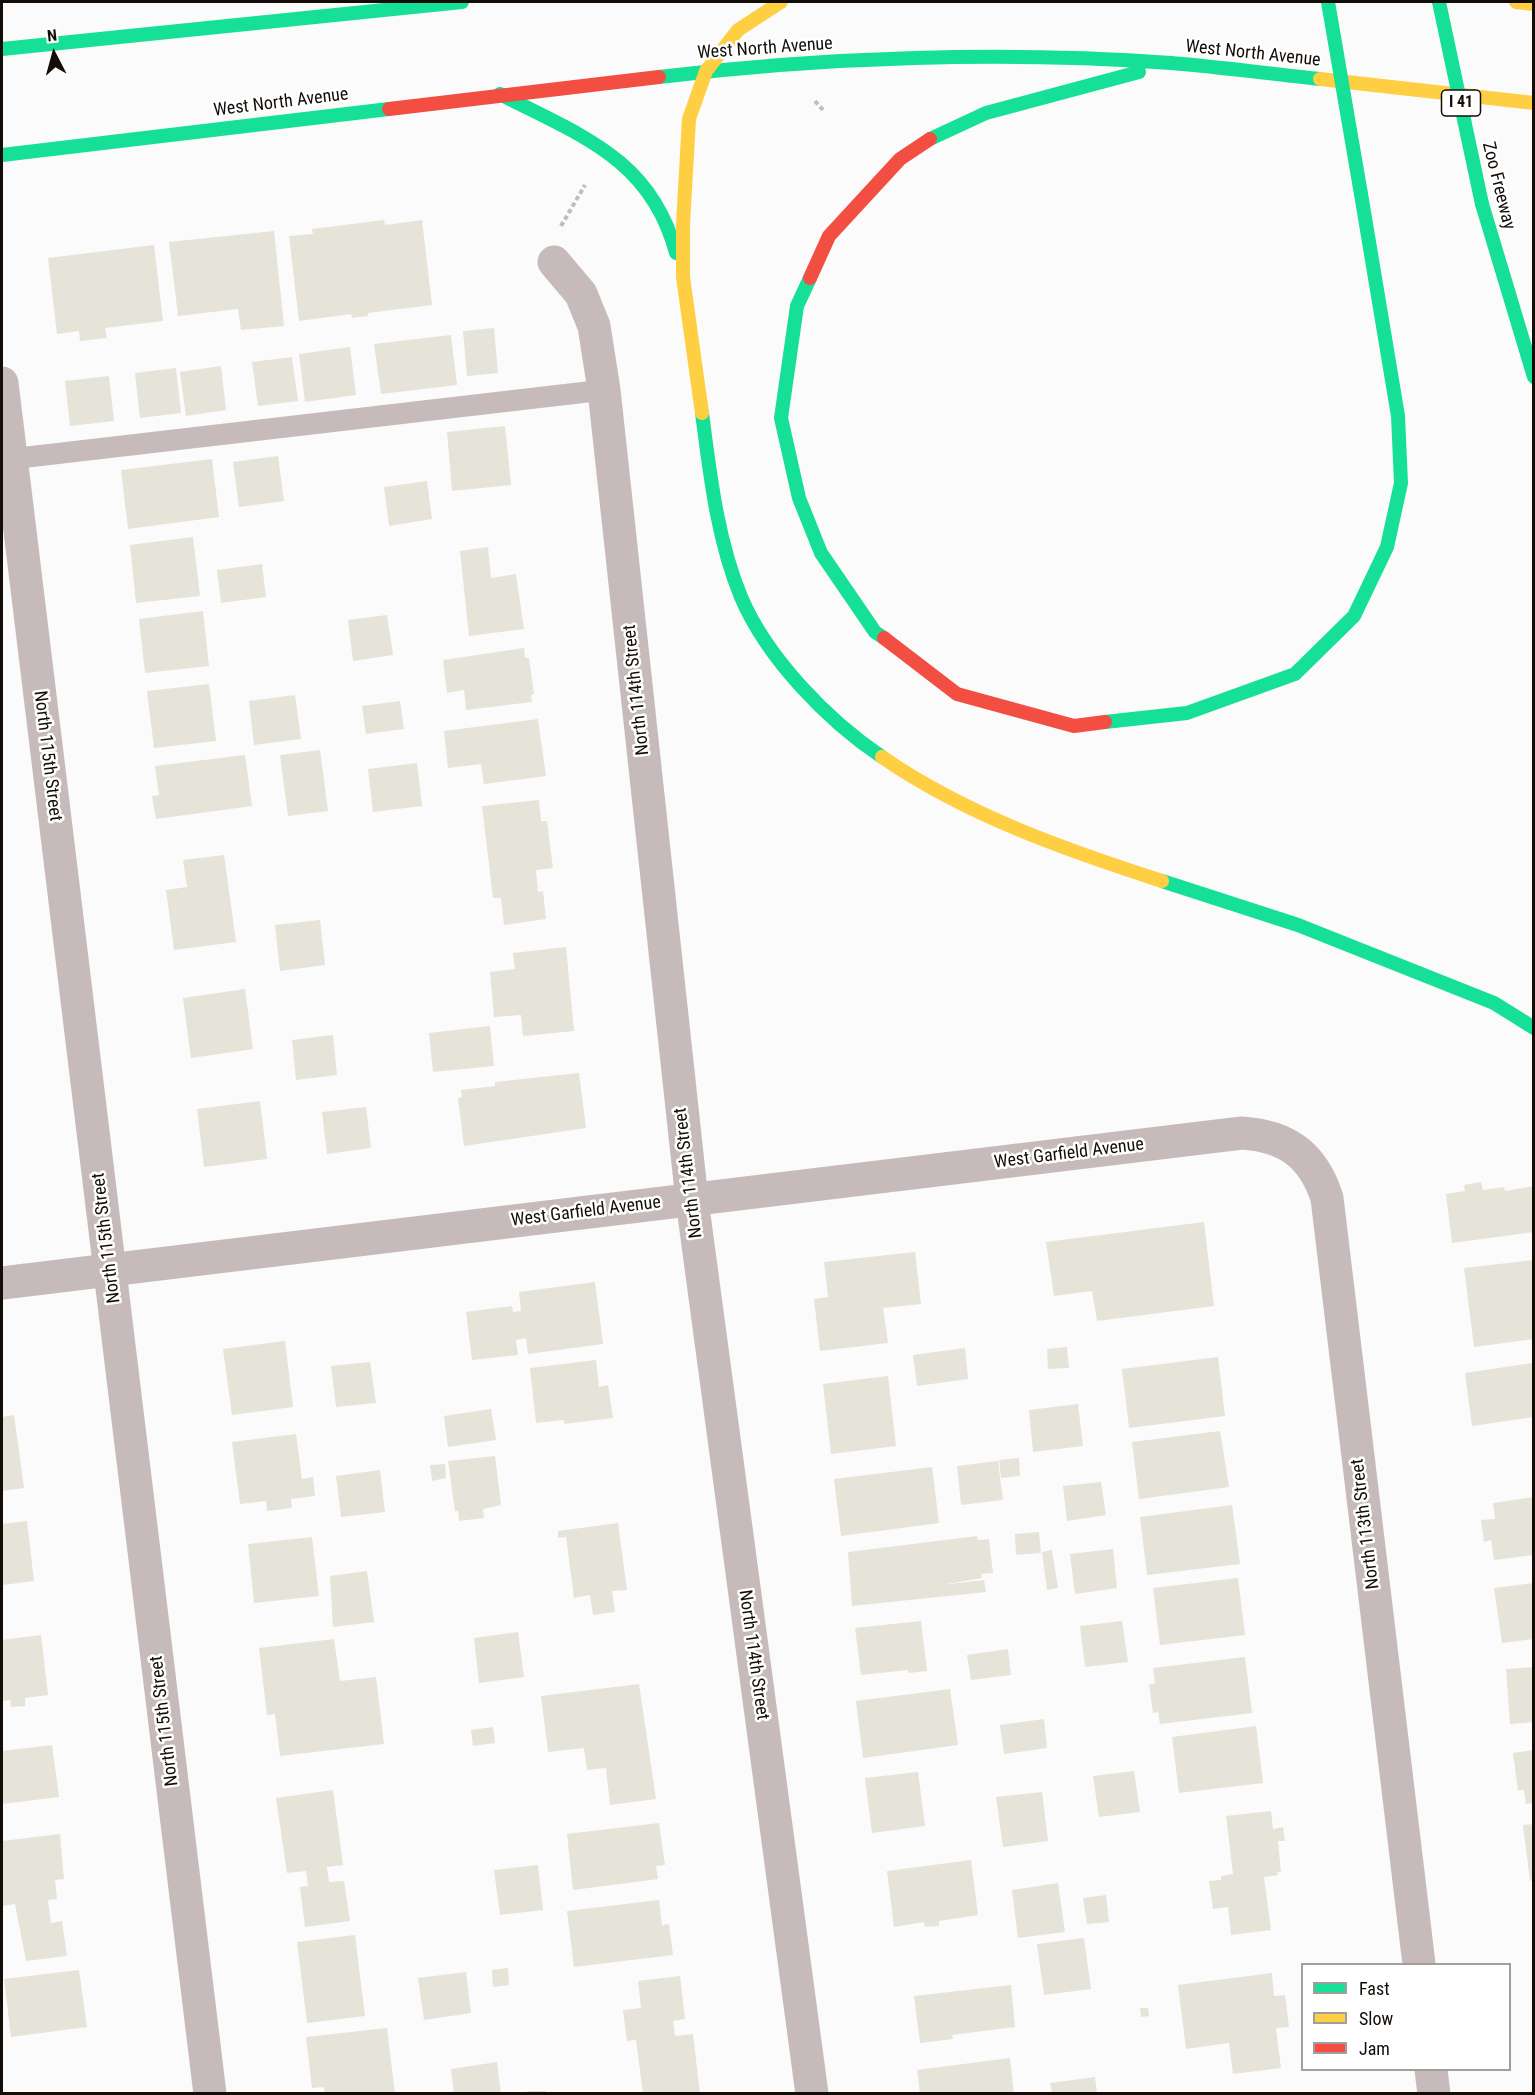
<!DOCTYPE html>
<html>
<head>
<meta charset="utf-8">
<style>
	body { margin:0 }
	#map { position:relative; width:1535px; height:2095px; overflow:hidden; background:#fbfbfb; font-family:"Roboto Condensed",sans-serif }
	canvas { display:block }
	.frame { position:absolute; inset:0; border:3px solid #130c07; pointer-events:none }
	.legend { position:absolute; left:1301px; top:1963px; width:210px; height:108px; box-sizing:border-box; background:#fff; border:2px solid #a19e9c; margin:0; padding:8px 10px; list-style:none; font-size:18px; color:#130c07 }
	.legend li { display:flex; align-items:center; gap:12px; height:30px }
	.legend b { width:30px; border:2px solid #a19e9c }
	.north { position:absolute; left:24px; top:24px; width:60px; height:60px; -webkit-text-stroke:4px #fff; paint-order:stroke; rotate:354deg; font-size:16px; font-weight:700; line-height:24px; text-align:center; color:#130c07 }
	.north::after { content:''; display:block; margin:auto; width:21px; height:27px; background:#130c07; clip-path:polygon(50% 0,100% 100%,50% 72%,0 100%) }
</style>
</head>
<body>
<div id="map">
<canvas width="1535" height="2095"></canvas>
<div class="frame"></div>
<ul class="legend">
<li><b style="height:8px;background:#16e098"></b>Fast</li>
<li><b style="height:8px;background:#ffcf43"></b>Slow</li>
<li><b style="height:8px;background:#f24e42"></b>Jam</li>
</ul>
<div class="north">N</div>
</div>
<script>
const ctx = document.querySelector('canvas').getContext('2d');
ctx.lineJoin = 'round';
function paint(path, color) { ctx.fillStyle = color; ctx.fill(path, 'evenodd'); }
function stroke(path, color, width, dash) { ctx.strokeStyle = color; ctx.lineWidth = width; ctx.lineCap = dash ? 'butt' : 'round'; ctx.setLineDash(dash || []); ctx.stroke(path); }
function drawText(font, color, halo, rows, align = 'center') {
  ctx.font = font + ' "Roboto Condensed",sans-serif'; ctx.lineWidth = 5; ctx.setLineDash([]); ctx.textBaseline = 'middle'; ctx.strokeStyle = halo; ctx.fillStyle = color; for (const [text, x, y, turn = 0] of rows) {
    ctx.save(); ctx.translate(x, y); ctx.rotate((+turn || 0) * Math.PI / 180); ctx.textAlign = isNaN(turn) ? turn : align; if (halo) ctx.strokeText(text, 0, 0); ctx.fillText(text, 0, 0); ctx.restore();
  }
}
paint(new Path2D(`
	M 384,220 L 385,225 L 422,220 L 432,305 L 368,313 L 368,316 L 352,318 L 351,314 L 299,321 L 289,236 L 313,234 L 312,229 Z
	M 274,231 L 284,326 L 241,330 L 238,309 L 178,316 L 169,242 Z
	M 154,245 L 163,321 L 105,328 L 107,338 L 80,341 L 79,331 L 57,334 L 48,258 Z
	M 494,328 L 498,373 L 467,376 L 463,331 Z
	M 451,335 L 457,385 L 381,394 L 374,344 Z
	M 350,347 L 356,395 L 305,402 L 299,354 Z
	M 292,357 L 298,401 L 258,406 L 252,362 Z
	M 221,366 L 226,410 L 186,416 L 180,372 Z
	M 176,368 L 181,413 L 140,418 L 135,373 Z
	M 109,376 L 114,421 L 70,426 L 65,381 Z
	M 505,426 L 511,485 L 452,491 L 447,432 Z
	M 278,456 L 284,501 L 239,507 L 233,462 Z
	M 212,459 L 219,517 L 128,529 L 121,470 Z
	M 427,481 L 432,519 L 389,526 L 384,487 Z
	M 193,537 L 200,596 L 136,603 L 130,545 Z
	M 488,547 L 491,578 L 516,574 L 524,629 L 469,636 L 460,551 Z
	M 262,564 L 266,597 L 221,603 L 217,570 Z
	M 203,611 L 209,666 L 145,673 L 139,619 Z
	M 387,615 L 393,655 L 353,661 L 348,620 Z
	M 524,648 L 525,658 L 529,658 L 534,694 L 531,695 L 532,702 L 466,710 L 464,690 L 447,693 L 443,660 Z
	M 209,684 L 216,741 L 154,748 L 147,691 Z
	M 295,695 L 301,739 L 254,745 L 249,701 Z
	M 400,701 L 404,729 L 366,734 L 362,706 Z
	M 538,719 L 546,776 L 484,784 L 481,764 L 448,768 L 444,731 Z
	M 320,750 L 328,811 L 288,816 L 280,755 Z
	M 245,755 L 252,806 L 156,819 L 152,796 L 159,795 L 155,766 Z
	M 417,763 L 422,806 L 373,812 L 368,769 Z
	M 539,800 L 541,821 L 547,821 L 553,868 L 536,870 L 538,892 L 543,891 L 546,919 L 504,925 L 501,898 L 493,898 L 482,806 Z
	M 224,855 L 236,942 L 174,950 L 166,890 L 187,887 L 183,860 Z
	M 320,920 L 325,965 L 280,971 L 275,925 Z
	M 566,947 L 574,1031 L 523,1036 L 521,1015 L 494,1017 L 490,972 L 515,969 L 513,953 Z
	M 245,989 L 253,1049 L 191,1058 L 183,998 Z
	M 490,1026 L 494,1066 L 433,1072 L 429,1033 Z
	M 333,1035 L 337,1075 L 296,1080 L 292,1040 Z
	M 579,1073 L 586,1128 L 464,1146 L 458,1098 L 462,1097 L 461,1090 L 495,1086 L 495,1082 Z
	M 260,1101 L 267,1159 L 204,1167 L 197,1109 Z
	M 366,1107 L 371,1148 L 327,1154 L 322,1112 Z
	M 1481,1182 L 1483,1190 L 1504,1187 L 1505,1191 L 1534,1186 L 1534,1232 L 1452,1243 L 1446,1194 L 1465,1191 L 1464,1185 Z
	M 1204,1222 L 1214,1306 L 1097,1321 L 1092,1291 L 1054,1296 L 1046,1242 Z
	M 915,1252 L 921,1304 L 883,1308 L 888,1343 L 820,1351 L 814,1299 L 828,1297 L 824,1262 Z
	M 1534,1260 L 1534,1339 L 1474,1347 L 1464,1268 Z
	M 595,1282 L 603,1344 L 528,1354 L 526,1338 L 516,1340 L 518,1355 L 472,1360 L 466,1312 L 512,1306 L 513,1312 L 521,1311 L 519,1292 Z
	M 285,1341 L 293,1407 L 232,1415 L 223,1349 Z
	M 1067,1347 L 1069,1368 L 1048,1369 L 1047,1349 Z
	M 965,1348 L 968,1379 L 917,1386 L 913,1355 Z
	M 1218,1357 L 1225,1416 L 1129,1428 L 1122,1369 Z
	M 596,1360 L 599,1387 L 608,1385 L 613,1418 L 564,1424 L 564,1420 L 536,1423 L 530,1368 Z
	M 370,1362 L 376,1403 L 336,1407 L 331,1366 Z
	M 1532,1363 L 1534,1417 L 1472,1426 L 1465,1373 Z
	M 888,1376 L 896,1446 L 831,1454 L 823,1384 Z
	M 1078,1404 L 1083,1446 L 1033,1452 L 1029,1410 Z
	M 491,1409 L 496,1440 L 448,1447 L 444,1416 Z
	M 14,1415 L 24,1488 L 2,1491 L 2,1417 Z
	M 1220,1431 L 1229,1487 L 1139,1499 L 1132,1442 Z
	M 296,1434 L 302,1479 L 313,1477 L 315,1496 L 291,1499 L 292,1508 L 267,1511 L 266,1501 L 240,1504 L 232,1442 Z
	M 495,1456 L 501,1505 L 483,1509 L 484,1518 L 459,1521 L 458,1511 L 455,1511 L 448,1461 Z
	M 1019,1458 L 1020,1476 L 1001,1478 L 999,1460 Z
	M 998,1461 L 1003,1500 L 961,1505 L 957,1466 Z
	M 445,1464 L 446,1478 L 432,1481 L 430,1465 Z
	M 932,1467 L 939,1523 L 841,1536 L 834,1479 Z
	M 380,1470 L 385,1512 L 341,1517 L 336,1476 Z
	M 1101,1482 L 1106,1515 L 1067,1521 L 1063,1486 Z
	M 1534,1497 L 1534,1555 L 1494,1560 L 1491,1540 L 1484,1542 L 1481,1520 L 1495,1519 L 1493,1503 Z
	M 1232,1505 L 1240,1564 L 1147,1575 L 1140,1517 Z
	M 27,1521 L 34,1581 L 2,1585 L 2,1524 Z
	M 618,1523 L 627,1590 L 612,1591 L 615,1612 L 593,1615 L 590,1595 L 574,1598 L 566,1537 L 558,1538 L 558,1531 Z
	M 1039,1532 L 1041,1553 L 1016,1555 L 1015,1534 Z
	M 977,1536 L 978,1540 L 989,1539 L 993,1573 L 981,1574 L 982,1578 L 941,1585 L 984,1580 L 986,1592 L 852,1606 L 848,1552 Z
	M 312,1537 L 319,1596 L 254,1603 L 248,1544 Z
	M 1113,1549 L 1117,1588 L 1075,1594 L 1070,1554 Z
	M 1052,1550 L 1058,1588 L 1047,1590 L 1042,1552 Z
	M 367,1571 L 374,1622 L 333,1627 L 330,1576 Z
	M 1238,1578 L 1245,1635 L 1160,1645 L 1153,1588 Z
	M 1534,1583 L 1534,1639 L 1502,1643 L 1494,1588 Z
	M 921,1621 L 927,1671 L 908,1673 L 908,1670 L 861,1675 L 855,1628 Z
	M 1122,1621 L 1128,1662 L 1085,1667 L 1080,1626 Z
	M 518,1632 L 524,1677 L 479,1683 L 474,1638 Z
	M 41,1635 L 48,1695 L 25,1698 L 25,1706 L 11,1707 L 10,1700 L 2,1701 L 2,1640 Z
	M 334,1639 L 340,1681 L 376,1677 L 384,1744 L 280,1756 L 275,1714 L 267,1715 L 259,1648 Z
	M 1008,1649 L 1011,1675 L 971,1680 L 967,1655 Z
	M 1245,1657 L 1252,1713 L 1160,1724 L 1158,1712 L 1153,1713 L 1149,1684 L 1155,1684 L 1153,1668 Z
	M 1534,1667 L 1534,1722 L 1510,1724 L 1506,1669 Z
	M 639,1684 L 656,1799 L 610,1805 L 606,1768 L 587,1770 L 584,1748 L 548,1752 L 541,1696 Z
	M 950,1689 L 958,1745 L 863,1758 L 856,1701 Z
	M 1044,1719 L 1047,1748 L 1004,1754 L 1000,1725 Z
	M 1256,1726 L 1263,1783 L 1179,1793 L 1172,1737 Z
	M 493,1727 L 495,1743 L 473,1746 L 471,1730 Z
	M 52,1745 L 59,1797 L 2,1804 L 2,1751 Z
	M 1534,1750 L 1534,1803 L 1526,1804 L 1524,1790 L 1518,1790 L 1513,1753 Z
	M 1134,1771 L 1140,1812 L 1099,1817 L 1093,1776 Z
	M 918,1772 L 925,1826 L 872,1833 L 865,1778 Z
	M 333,1790 L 343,1865 L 327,1867 L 329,1882 L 344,1881 L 350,1921 L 305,1927 L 300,1887 L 308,1886 L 306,1871 L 287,1873 L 276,1798 Z
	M 1042,1792 L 1048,1841 L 1003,1847 L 996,1797 Z
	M 1271,1811 L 1273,1829 L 1283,1827 L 1285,1841 L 1278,1841 L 1281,1872 L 1277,1872 L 1278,1875 L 1264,1877 L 1271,1930 L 1231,1935 L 1228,1907 L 1213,1909 L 1209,1881 L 1221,1880 L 1221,1876 L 1233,1874 L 1226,1816 Z
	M 659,1823 L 665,1865 L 656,1866 L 658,1879 L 573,1890 L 567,1834 Z
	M 1534,1824 L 1534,1880 L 1530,1881 L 1523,1825 Z
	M 60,1834 L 64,1879 L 55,1880 L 57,1899 L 48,1900 L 51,1923 L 62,1921 L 67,1956 L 26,1961 L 15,1904 L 2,1906 L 2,1841 Z
	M 971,1860 L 978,1915 L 939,1921 L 939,1926 L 925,1927 L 924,1922 L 894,1927 L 887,1871 Z
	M 538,1865 L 543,1910 L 500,1915 L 494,1870 Z
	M 1058,1883 L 1065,1932 L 1018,1938 L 1012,1890 Z
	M 1106,1895 L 1109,1922 L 1087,1924 L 1083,1898 Z
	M 659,1900 L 662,1925 L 669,1924 L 673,1955 L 574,1967 L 567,1911 Z
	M 355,1935 L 365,2016 L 307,2023 L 297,1942 Z
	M 1084,1938 L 1091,1989 L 1044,1995 L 1037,1944 Z
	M 508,1968 L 509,1985 L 493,1987 L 492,1970 Z
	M 79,1970 L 87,2027 L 11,2037 L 4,1979 Z
	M 466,1972 L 471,2013 L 424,2020 L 418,1978 Z
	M 1272,1973 L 1274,1996 L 1285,1995 L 1289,2027 L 1276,2028 L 1281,2068 L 1233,2074 L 1229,2043 L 1186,2049 L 1178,1985 Z
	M 680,1976 L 685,2019 L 673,2021 L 675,2036 L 693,2034 L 700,2094 L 643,2094 L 636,2040 L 627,2041 L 623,2010 L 641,2008 L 638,1981 Z
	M 1011,1985 L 1015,2027 L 952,2035 L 953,2039 L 920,2043 L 914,1996 Z
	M 1140,2008 L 1148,2008 L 1149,2016 L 1141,2017 Z
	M 387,2028 L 395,2094 L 325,2094 L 324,2087 L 312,2088 L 306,2037 Z
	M 1010,2058 L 1014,2094 L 920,2094 L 917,2070 Z
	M 497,2062 L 501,2094 L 454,2094 L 451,2069 Z
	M 1095,2077 L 1097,2094 L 1052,2094 L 1050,2083 Z
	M 527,2091 L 546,2091 L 546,2094 L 527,2094 Z`), '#e6e3d9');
stroke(new Path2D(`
	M 815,101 L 824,111
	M 561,226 L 585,185`), '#c1bbba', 4, [4.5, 3]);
stroke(new Path2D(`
	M 2,460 L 604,390`), '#c7baba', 21);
stroke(new Path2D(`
	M 554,262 L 581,294 L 594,326 L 604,390 L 692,1200 L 812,2094
	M 2,383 L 210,2094
	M 2,1283 L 1242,1133 C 1287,1136 1313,1155 1327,1198 L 1419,1964
	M 1431,2070 L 1434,2094`), '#c7baba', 33);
stroke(new Path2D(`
	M 2,49 L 462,2
	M 659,77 C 824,57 1005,51 1171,63 C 1221,67 1271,74 1320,79
	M 500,94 C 579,135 651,158 676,253
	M 930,139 L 986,113 L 1139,72
	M 2,155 L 389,109
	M 1482,204 L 1534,377
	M 810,278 L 797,306 L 781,418 L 799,498 L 821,553 L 875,632 L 884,638
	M 702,413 C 710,474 717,539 741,597 C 767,658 827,720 882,757
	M 1105,722 L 1187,713 L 1295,674 L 1354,616 L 1387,547 L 1401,483 L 1398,416 L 1361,194
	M 1162,881 L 1298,925 L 1494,1003 L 1534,1028`), '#16e098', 14);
stroke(new Path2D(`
	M 1516,2 L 1534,4
	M 706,71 L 738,30 L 781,2
	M 1320,79 L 1534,103
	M 702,413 L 683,277 L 683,224 L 689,119 L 706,71
	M 882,757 C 966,815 1066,850 1162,881`), '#ffcf43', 14);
stroke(new Path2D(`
	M 389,109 L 659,77
	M 810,278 L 829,236 L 900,159 L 930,139
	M 884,638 L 957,694 L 1074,726 L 1105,722`), '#f24e42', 14);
stroke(new Path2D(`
	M 1328,2 L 1361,194
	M 1439,2 L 1482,204`), '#16e098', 14);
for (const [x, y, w] of [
	[1461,103,39]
]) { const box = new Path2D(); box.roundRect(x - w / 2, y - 13, w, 26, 4.5); ctx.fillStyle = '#fff'; ctx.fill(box); stroke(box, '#130c07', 1.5); }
drawText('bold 16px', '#130c07', null, [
	["I 41",1461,103]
]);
drawText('18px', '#130c07', '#fff', [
	["West North Avenue",765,49,-4],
	["West North Avenue",1253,54,6],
	["West North Avenue",281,103,-7],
	["Zoo Freeway",1498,186,76],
	["North 114th Street",637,690,-96],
	["North 115th Street",47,756,83],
	["West Garfield Avenue",1069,1154,-7],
	["North 114th Street",689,1173,-97],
	["West Garfield Avenue",586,1212,-7],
	["North 115th Street",107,1238,-97],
	["North 113th Street",1366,1524,-97],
	["North 114th Street",753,1655,82],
	["North 115th Street",165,1721,-97]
]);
</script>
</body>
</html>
